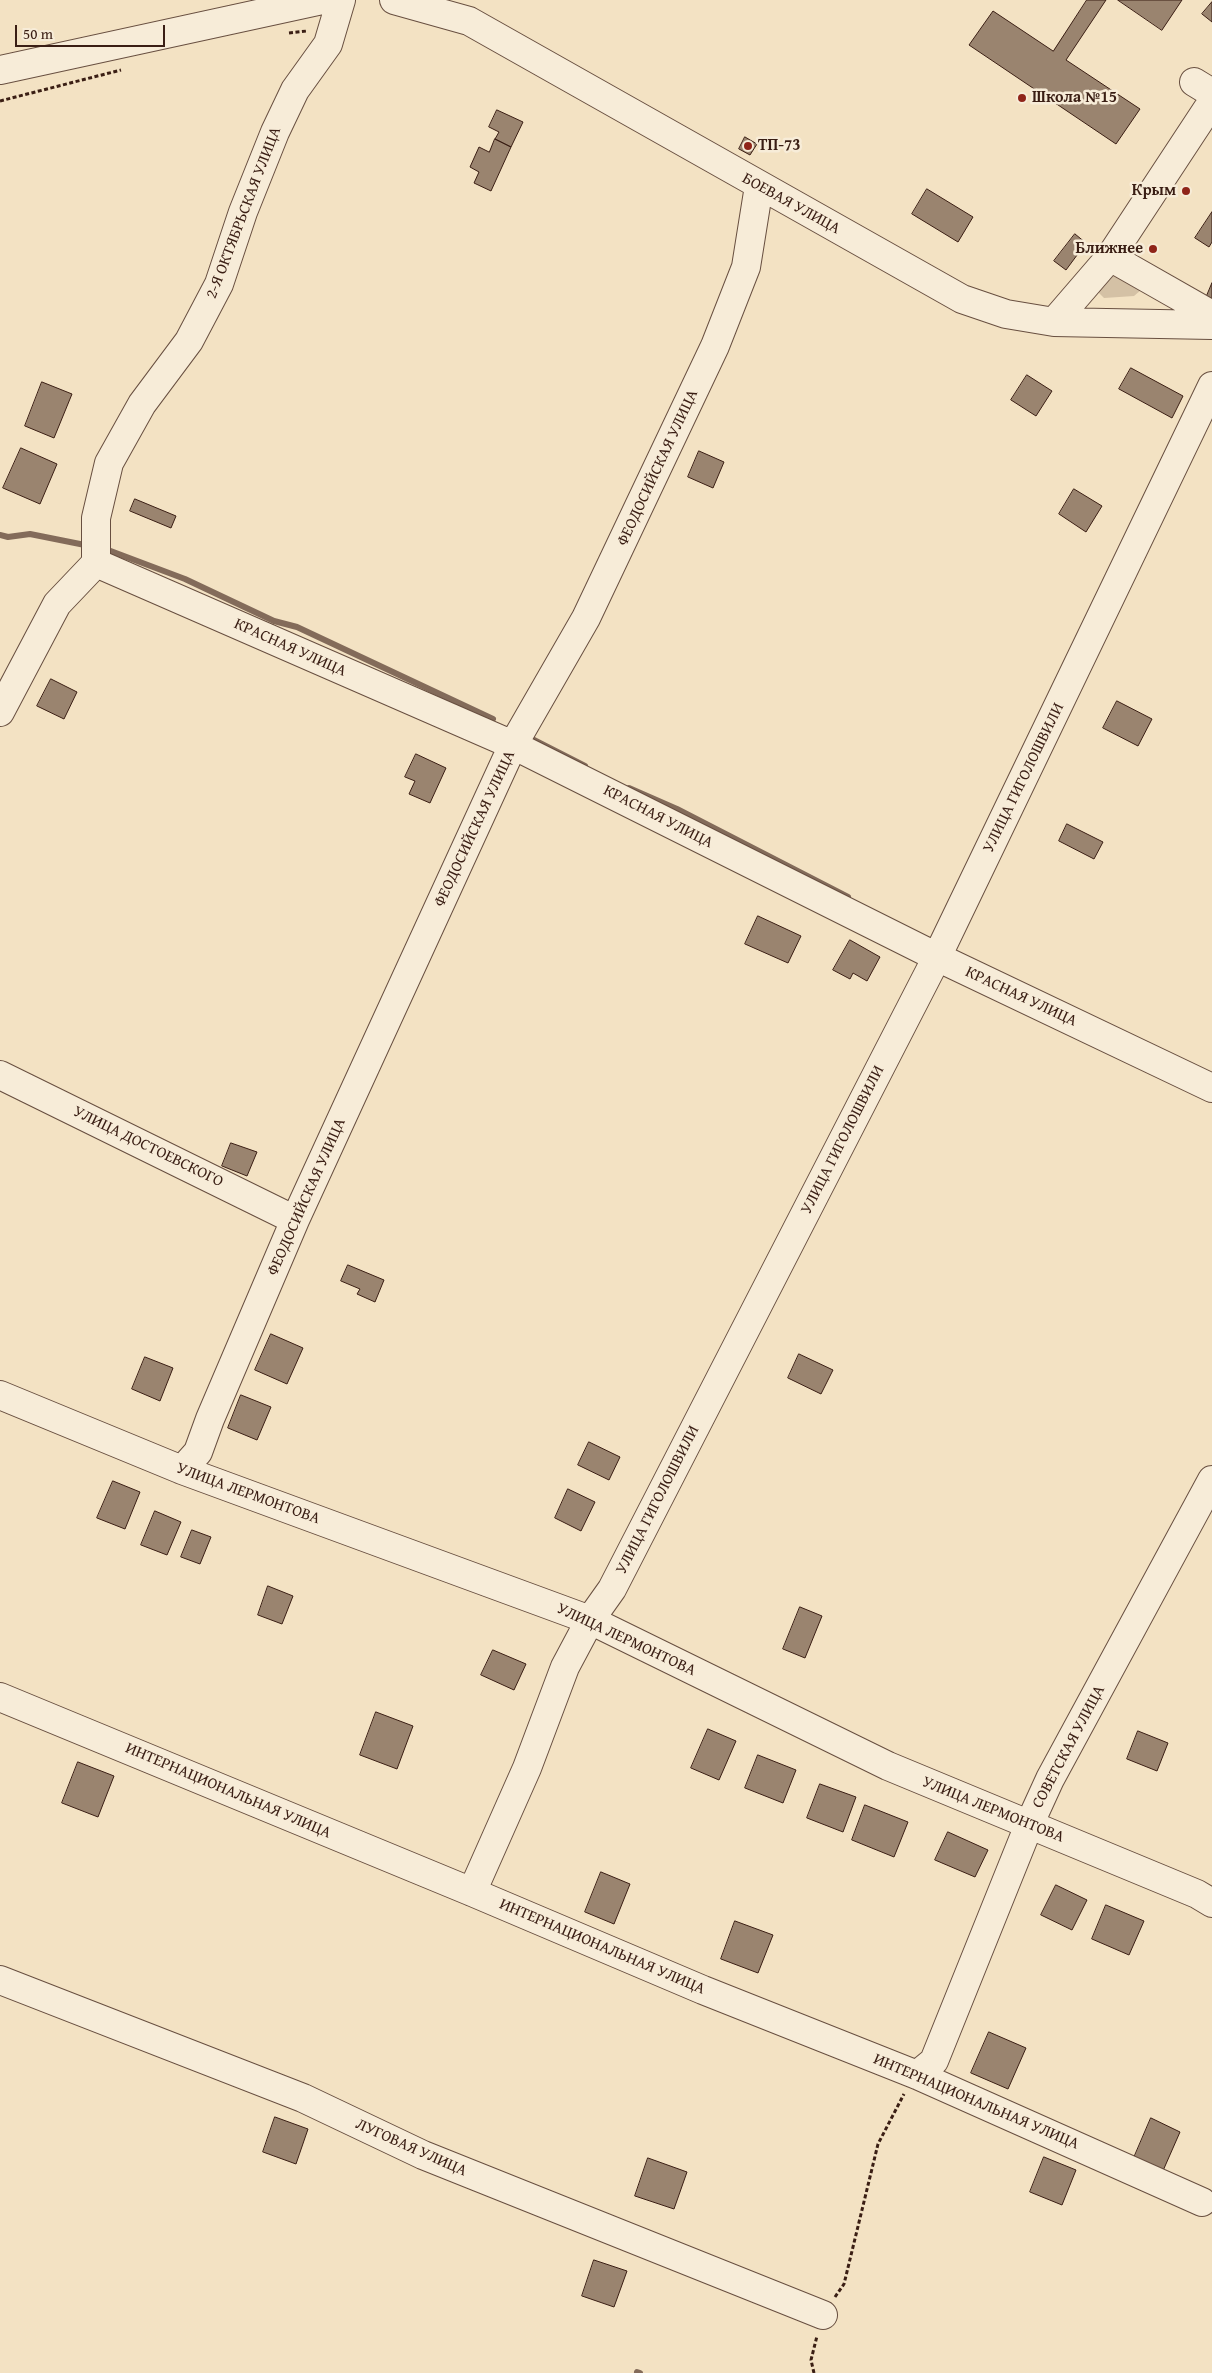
<!DOCTYPE html>
<html>
<head>
<meta charset="utf-8">
<style>
	body { margin:0 }
	#map { position:relative; width:1212px; height:2373px; overflow:hidden; background:#f3e2c3; font-family:"Gentium Book Plus",serif }
	canvas { display:block }
	.scale { position:absolute; left:15px; top:25px; width:150px; height:22px; box-sizing:border-box; border:2px solid #3a1e14; border-top:0; padding-left:6px; font-size:15px; line-height:18px; white-space:nowrap; color:#3a1e14; -webkit-text-stroke:4px #f7ecd8; paint-order:stroke }
</style>
</head>
<body>
<div id="map">
<canvas width="1212" height="2373"></canvas>
<div class="scale">50 m</div>
</div>
<script>
const ctx = document.querySelector('canvas').getContext('2d');
ctx.lineJoin = 'round';
function paint(path, color) { ctx.fillStyle = color; ctx.fill(path, 'evenodd'); }
function stroke(path, color, width, dash) { ctx.strokeStyle = color; ctx.lineWidth = width; ctx.lineCap = dash ? 'butt' : 'round'; ctx.setLineDash(dash || []); ctx.stroke(path); }
function drawText(font, color, halo, rows, align = 'center') {
  ctx.font = font + ' "Gentium Book Plus",serif'; ctx.lineWidth = 5; ctx.setLineDash([]); ctx.textBaseline = 'middle'; ctx.strokeStyle = halo; ctx.fillStyle = color; for (const [text, x, y, turn = 0] of rows) {
    ctx.save(); ctx.translate(x, y); ctx.rotate((+turn || 0) * Math.PI / 180); ctx.textAlign = isNaN(turn) ? turn : align; if (halo) ctx.strokeText(text, 0, 0); ctx.fillText(text, 0, 0); ctx.restore();
  }
}
paint(new Path2D(`
	M 1106,266 L 1141,290 L 1134,296 L 1104,298 L 1097,291 Z`), '#d4c1a5');
stroke(new Path2D(`
	M 0,535 L 8,537 L 30,534 L 85,545
	M 108,550 L 185,579 L 274,621 L 297,627 L 493,719
	M 532,739 L 585,766
	M 629,788 L 677,809 L 848,897
	M 637,2372 L 640,2373`), '#836b5a', 6);
const building = new Path2D(`
	M 1087,0 L 1106,0 L 1066,60 L 1140,109 L 1116,144 L 969,45 L 993,11 L 1053,51 Z
	M 1118,0 L 1182,0 L 1162,30 Z
	M 1212,2 L 1212,22 L 1202,14 Z
	M 497,110 L 523,122 L 511,147 L 495,139 L 499,132 L 489,127 Z
	M 745,137 L 757,144 L 750,155 L 739,149 Z
	M 495,139 L 511,147 L 491,191 L 474,183 L 479,172 L 470,167 L 479,147 L 489,152 Z
	M 927,189 L 973,217 L 958,242 L 912,214 Z
	M 1212,212 L 1212,242 L 1209,247 L 1195,238 Z
	M 1075,234 L 1086,243 L 1066,270 L 1054,261 Z
	M 1212,283 L 1212,300 L 1206,298 Z
	M 1131,368 L 1183,396 L 1172,418 L 1119,389 Z
	M 1027,375 L 1052,391 L 1036,416 L 1011,400 Z
	M 42,382 L 72,394 L 54,438 L 25,426 Z
	M 21,448 L 57,464 L 40,504 L 3,488 Z
	M 699,451 L 724,462 L 713,488 L 688,477 Z
	M 1074,489 L 1102,506 L 1086,532 L 1059,514 Z
	M 135,499 L 176,516 L 171,528 L 130,511 Z
	M 51,679 L 77,692 L 64,719 L 37,706 Z
	M 1117,701 L 1152,719 L 1138,746 L 1103,728 Z
	M 416,754 L 446,768 L 430,803 L 409,794 L 415,781 L 405,777 Z
	M 1067,824 L 1103,842 L 1094,859 L 1059,841 Z
	M 758,916 L 801,936 L 788,963 L 745,944 Z
	M 850,940 L 880,957 L 867,981 L 853,973 L 850,979 L 833,970 Z
	M 231,1143 L 257,1152 L 247,1176 L 222,1166 Z
	M 348,1265 L 384,1280 L 375,1302 L 357,1294 L 360,1289 L 341,1281 Z
	M 271,1334 L 303,1348 L 287,1384 L 255,1370 Z
	M 799,1354 L 833,1370 L 821,1394 L 788,1378 Z
	M 145,1357 L 173,1368 L 160,1401 L 132,1389 Z
	M 241,1395 L 271,1407 L 257,1440 L 228,1428 Z
	M 589,1442 L 620,1457 L 609,1480 L 578,1465 Z
	M 113,1481 L 140,1492 L 125,1529 L 97,1518 Z
	M 568,1489 L 595,1502 L 581,1531 L 555,1518 Z
	M 155,1511 L 181,1522 L 167,1555 L 141,1545 Z
	M 192,1530 L 211,1537 L 200,1564 L 181,1557 Z
	M 268,1586 L 293,1596 L 282,1624 L 258,1615 Z
	M 800,1607 L 822,1616 L 805,1658 L 783,1649 Z
	M 493,1650 L 526,1664 L 514,1690 L 481,1675 Z
	M 376,1712 L 413,1726 L 397,1769 L 360,1755 Z
	M 708,1729 L 736,1741 L 719,1780 L 691,1768 Z
	M 1138,1731 L 1168,1743 L 1157,1771 L 1127,1759 Z
	M 758,1755 L 796,1770 L 783,1803 L 745,1788 Z
	M 78,1762 L 114,1776 L 98,1817 L 62,1803 Z
	M 820,1784 L 856,1797 L 843,1832 L 807,1818 Z
	M 865,1805 L 908,1822 L 894,1857 L 852,1840 Z
	M 948,1832 L 988,1850 L 975,1877 L 935,1860 Z
	M 601,1872 L 630,1884 L 614,1924 L 585,1912 Z
	M 1056,1885 L 1087,1900 L 1072,1930 L 1041,1915 Z
	M 1106,1905 L 1144,1921 L 1129,1955 L 1092,1939 Z
	M 735,1921 L 773,1935 L 758,1973 L 721,1959 Z
	M 989,2032 L 1026,2048 L 1008,2089 L 971,2073 Z
	M 275,2117 L 308,2129 L 296,2164 L 263,2152 Z
	M 1151,2118 L 1180,2132 L 1162,2173 L 1133,2160 Z
	M 1044,2157 L 1076,2170 L 1062,2205 L 1030,2192 Z
	M 648,2158 L 687,2172 L 674,2209 L 635,2196 Z
	M 594,2260 L 627,2271 L 614,2307 L 582,2296 Z`);
paint(building, '#9a846f');
stroke(building, '#3a1e14', 1);
const minor = new Path2D(`
	M 394,0 L 469,21 L 962,299 L 1006,314 L 1054,322 L 1212,325
	M 0,70 L 322,0
	M 1194,82 L 1212,93
	M 1110,257 L 1212,315
	M 1054,322 L 1110,257 L 1212,102
	M 96,563 L 513,745 L 937,957 L 1212,1088
	M 0,712 L 57,604 L 96,563 L 96,518 L 109,463 L 142,404 L 189,341 L 219,284 L 243,212 L 275,132 L 295,90 L 328,44 L 341,0
	M 0,1075 L 295,1220
	M 0,1395 L 182,1470 L 590,1620 L 888,1766 L 1197,1894 L 1212,1903
	M 182,1470 L 198,1452 L 210,1419 L 295,1220 L 513,745 L 586,618 L 715,346 L 746,267 L 759,186
	M 0,1697 L 472,1892 L 703,1990 L 917,2075 L 1202,2202
	M 472,1892 L 527,1768 L 565,1667 L 590,1620 L 612,1589 L 937,957 L 1212,386
	M 0,1980 L 303,2098 L 423,2155 L 823,2315
	M 917,2075 L 934,2061 L 1029,1825 L 1050,1779 L 1212,1480`);
stroke(minor, '#684f40', 30);
stroke(new Path2D(`
	M 289,33 L 307,31
	M 0,101 L 121,70
	M 835,2297 L 844,2284 L 878,2144 L 904,2094
	M 814,2373 L 811,2360 L 817,2336`), '#3a1e14', 3, [4, 2.5]);
stroke(minor, '#f7ecd8', 28);
for (const [x, y, r, color] of [
	[1022,98,5,"#8f2418"],
	[748,146,5,"#8f2418"],
	[1186,191,5,"#8f2418"],
	[1153,249,5,"#8f2418"]
]) { const dot = new Path2D(); dot.arc(x, y, r, 0, 2 * Math.PI); ctx.fillStyle = color; ctx.fill(dot); stroke(dot, '#f7ecd8', 2); }
drawText('bold 16px', '#3a1e14', '#f7ecd8', [
	["Школа №15",1032,98],
	["ТП-73",758,146],
	["Крым",1176,191,"right"],
	["Ближнее",1143,249,"right"]
], 'left');
drawText('16px', '#3a1e14', '#f7ecd8', [
	["БОЕВАЯ УЛИЦА",791,204,29],
	["2-Я ОКТЯБРЬСКАЯ УЛИЦА",244,213,-69],
	["ФЕОДОСИЙСКАЯ УЛИЦА",658,468,-65],
	["КРАСНАЯ УЛИЦА",290,648,24],
	["УЛИЦА ГИГОЛОШВИЛИ",1024,778,-64],
	["КРАСНАЯ УЛИЦА",658,817,27],
	["ФЕОДОСИЙСКАЯ УЛИЦА",475,829,-65],
	["КРАСНАЯ УЛИЦА",1021,997,25],
	["УЛИЦА ГИГОЛОШВИЛИ",843,1140,-63],
	["УЛИЦА ДОСТОЕВСКОГО",148,1147,26],
	["ФЕОДОСИЙСКАЯ УЛИЦА",307,1197,-66],
	["УЛИЦА ЛЕРМОНТОВА",248,1494,20],
	["УЛИЦА ГИГОЛОШВИЛИ",658,1500,-63],
	["УЛИЦА ЛЕРМОНТОВА",626,1640,25],
	["СОВЕТСКАЯ УЛИЦА",1069,1747,-62],
	["ИНТЕРНАЦИОНАЛЬНАЯ УЛИЦА",228,1791,23],
	["УЛИЦА ЛЕРМОНТОВА",993,1810,22],
	["ИНТЕРНАЦИОНАЛЬНАЯ УЛИЦА",602,1947,23],
	["ИНТЕРНАЦИОНАЛЬНАЯ УЛИЦА",976,2102,23],
	["ЛУГОВАЯ УЛИЦА",411,2148,24]
]);
</script>
</body>
</html>
